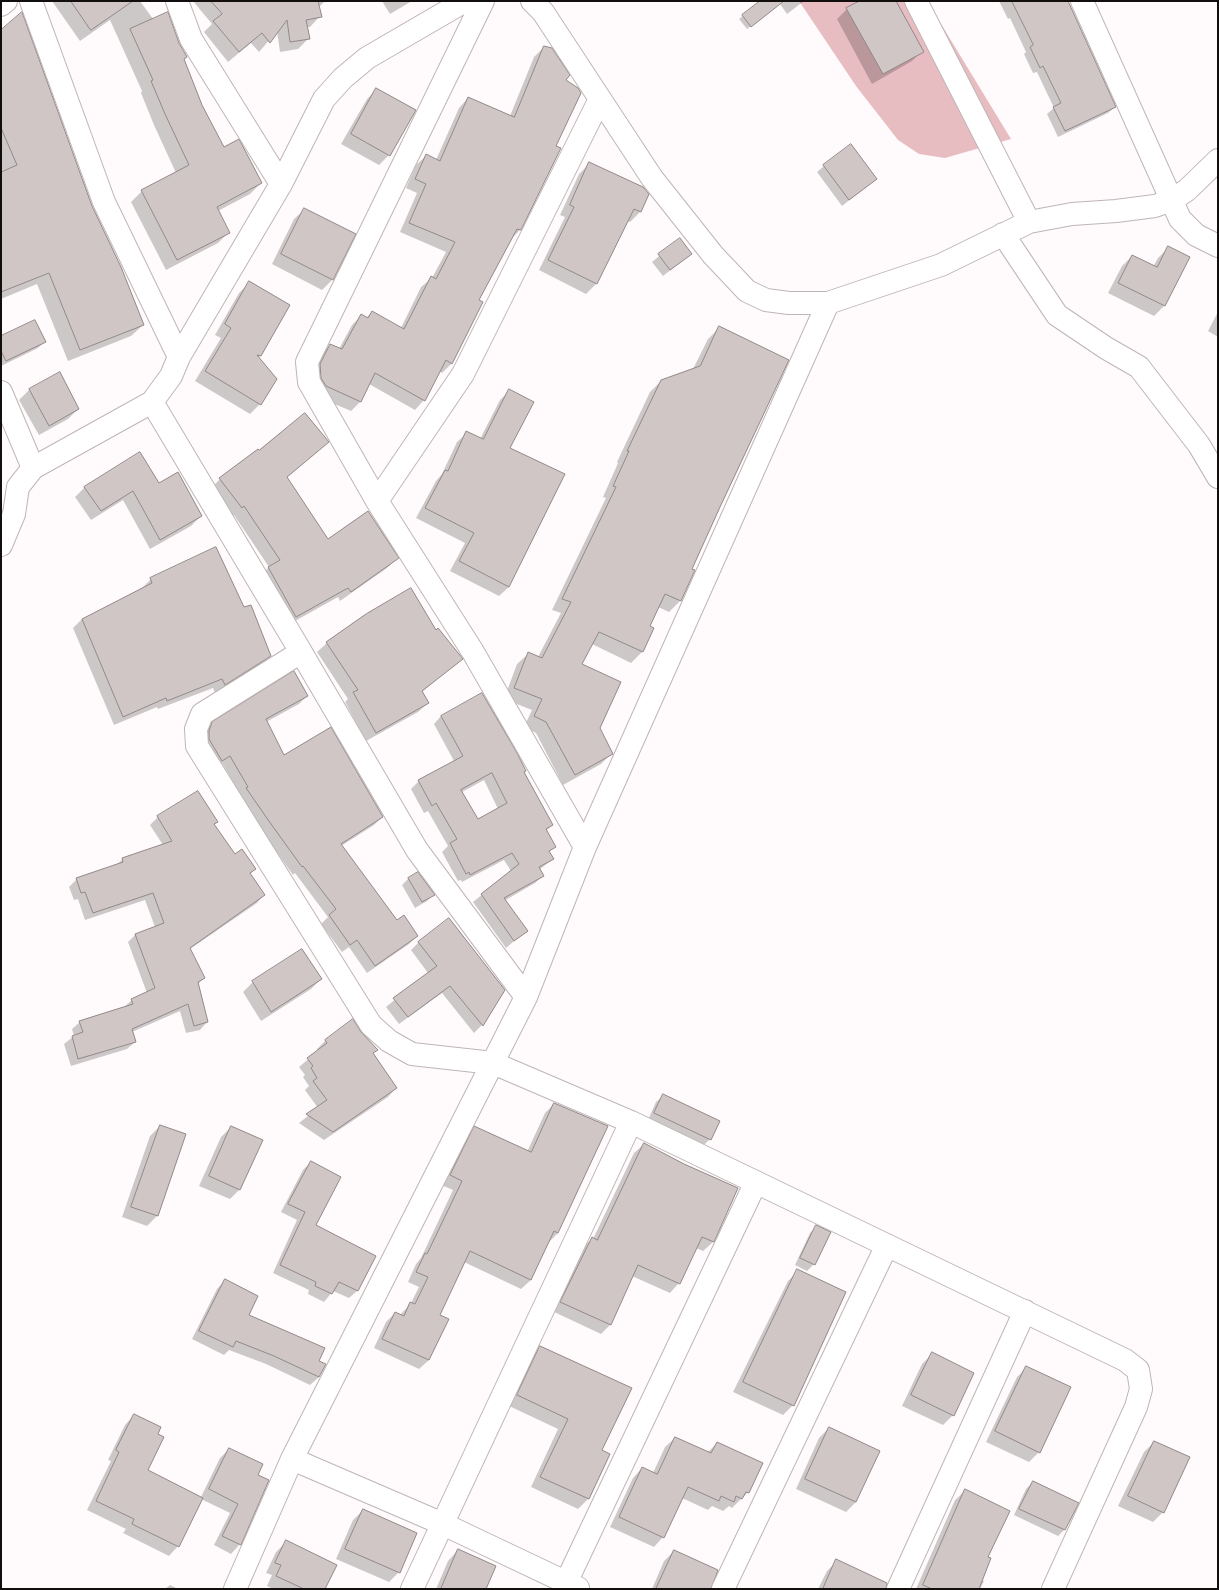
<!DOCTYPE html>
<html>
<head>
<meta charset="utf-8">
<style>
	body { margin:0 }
	#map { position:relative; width:1219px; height:1590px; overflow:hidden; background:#fffafb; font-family:"Open Sans",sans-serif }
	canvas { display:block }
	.frame { position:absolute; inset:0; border:2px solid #120e0e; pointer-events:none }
</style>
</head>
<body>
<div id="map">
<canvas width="1219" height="1590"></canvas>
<div class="frame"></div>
</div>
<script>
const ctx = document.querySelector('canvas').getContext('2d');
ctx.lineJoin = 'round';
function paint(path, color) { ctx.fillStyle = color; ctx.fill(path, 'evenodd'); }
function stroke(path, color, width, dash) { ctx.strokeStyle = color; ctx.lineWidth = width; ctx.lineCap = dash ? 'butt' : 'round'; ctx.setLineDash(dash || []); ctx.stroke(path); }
paint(new Path2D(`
	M 799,1 L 927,1 L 1011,139 L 945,158 L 919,154 L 898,140 L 856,86 Z`), '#e8bdc1');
paint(new Path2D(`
	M 52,1 L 140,1 L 183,60 L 201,105 L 223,148 L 261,183 L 250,194 L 218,211 L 229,232 L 218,243 L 166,270 L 131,202 L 142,191 L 176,173 L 154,125 L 141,93 L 142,91 L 110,20 L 80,41 Z
	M 193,1 L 323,1 L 324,2 L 319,7 L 320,16 L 310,27 L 307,27 L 308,39 L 298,49 L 280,52 L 277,31 L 259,52 L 251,43 L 228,62 L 204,32 L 212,24 Z
	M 382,1 L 412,1 L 390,14 Z
	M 778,1 L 804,1 L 787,14 Z
	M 862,1 L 895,1 L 922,51 L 912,61 L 872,84 L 837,19 L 847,9 Z
	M 999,1 L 1067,1 L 1115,107 L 1108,113 L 1058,137 L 1047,114 L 1054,108 L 1037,72 L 1033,73 L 1024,54 L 1026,52 L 1010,18 L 1008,19 Z
	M 758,4 L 763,17 L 747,29 L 739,19 Z
	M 1,32 L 91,207 L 143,325 L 131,336 L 68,361 L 37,284 L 1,299 L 1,173 L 3,172 L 1,167 Z
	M 544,47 L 565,80 L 554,146 L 559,152 L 520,230 L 510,240 L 477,301 L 452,363 L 442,373 L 439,371 L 424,400 L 415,410 L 369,384 L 360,402 L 351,411 L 316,396 L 312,388 L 320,355 L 330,345 L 339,349 L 352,325 L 362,315 L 366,318 L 372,312 L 401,328 L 421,287 L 432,278 L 446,252 L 400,232 L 417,193 L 406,188 L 416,165 L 426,156 L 436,160 L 459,108 L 468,98 L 510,116 L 534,57 Z
	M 377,89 L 389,155 L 379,165 L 341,144 L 367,99 Z
	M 589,164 L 648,194 L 640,212 L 630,222 L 627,221 L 596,284 L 586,294 L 539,270 L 565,217 L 560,215 L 579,174 Z
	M 824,166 L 876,179 L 842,206 L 817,172 Z
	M 305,209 L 354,234 L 332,280 L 322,290 L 272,264 L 294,219 Z
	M 680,239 L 691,254 L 663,276 L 652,262 Z
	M 1168,248 L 1188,258 L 1164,306 L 1154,316 L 1108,293 L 1122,266 L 1132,256 L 1153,267 L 1158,258 Z
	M 249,283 L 260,356 L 258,358 L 260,404 L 250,414 L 195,381 L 221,338 L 215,335 L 239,293 Z
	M 1218,312 L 1218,337 L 1208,331 Z
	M 719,328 L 691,570 L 680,601 L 669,612 L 658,607 L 649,626 L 653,628 L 642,652 L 631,663 L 592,644 L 581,665 L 599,728 L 612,753 L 601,764 L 563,785 L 536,733 L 524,727 L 532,710 L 504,699 L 517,664 L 528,654 L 538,657 L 561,613 L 552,610 L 606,498 L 603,497 L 618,463 L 617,462 L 650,392 L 662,380 L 693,369 L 708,339 Z
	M 1,337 L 44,342 L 38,348 L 1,366 Z
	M 60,373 L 78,409 L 68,419 L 39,435 L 19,400 L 29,390 Z
	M 509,391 L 509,587 L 499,596 L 450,571 L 465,543 L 416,518 L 436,481 L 442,474 L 457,442 L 467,433 L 480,439 L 500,400 Z
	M 328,442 L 286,478 L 328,540 L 397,558 L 387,568 L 340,601 L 338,597 L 286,626 L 259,577 L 269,567 L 234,515 L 232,517 L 210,489 L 220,479 L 259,452 Z
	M 159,485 L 201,516 L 191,526 L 150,549 L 123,500 L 91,520 L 75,497 L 85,487 Z
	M 151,579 L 244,609 L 270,656 L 261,664 L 215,693 L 213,688 L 158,709 L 157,707 L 114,725 L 73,628 L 82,619 L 143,589 L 142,588 Z
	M 367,615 L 435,631 L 461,659 L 422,692 L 428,703 L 418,712 L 366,741 L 345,702 L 348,699 L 317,652 L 327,643 Z
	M 307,696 L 299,704 L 266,722 L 284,756 L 382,817 L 374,825 L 341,846 L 397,921 L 417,936 L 409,944 L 367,973 L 349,947 L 342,952 L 321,924 L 328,917 L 295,873 L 293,875 L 263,833 L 222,763 L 214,768 L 204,732 L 213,723 Z
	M 441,716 L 523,773 L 552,825 L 546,831 L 555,847 L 549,852 L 553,859 L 539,870 L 543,876 L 535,883 L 504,901 L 526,931 L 506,948 L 473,902 L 511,871 L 504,860 L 462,882 L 461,880 L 458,881 L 442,852 L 448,846 L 428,811 L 424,813 L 411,789 L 419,781 L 454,761 L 434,724 ZM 484,780 L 498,809 L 477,820 L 462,792 Z
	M 158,817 L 217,822 L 214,825 L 235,855 L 255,869 L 250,874 L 264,895 L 257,903 L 190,949 L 204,978 L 198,984 L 207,1022 L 200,1030 L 186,1033 L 180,1011 L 132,1032 L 135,1042 L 127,1049 L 71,1066 L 64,1044 L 74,1036 L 72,1029 L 80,1022 L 124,1007 L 132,1000 L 147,993 L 128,942 L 135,935 L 155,927 L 145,900 L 85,920 L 78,899 L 74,900 L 69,887 L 77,879 L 115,866 L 123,859 L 163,845 L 150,825 Z
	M 409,878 L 433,895 L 427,901 L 415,908 L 402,885 Z
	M 419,942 L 504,990 L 482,1025 L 474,1033 L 442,993 L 399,1024 L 386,1007 L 428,973 L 411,950 Z
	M 302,950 L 321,979 L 311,989 L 261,1021 L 243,992 L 253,982 Z
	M 352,1021 L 360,1032 L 377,1050 L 372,1054 L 396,1088 L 388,1097 L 324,1140 L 299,1123 L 318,1108 L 305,1090 L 309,1086 L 303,1077 L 305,1075 L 299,1067 L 318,1051 L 317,1049 L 325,1041 Z
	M 663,1096 L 718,1122 L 710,1139 L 703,1146 L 648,1120 L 656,1102 Z
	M 554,1104 L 558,1233 L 548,1243 L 531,1280 L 521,1289 L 464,1262 L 439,1316 L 429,1360 L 419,1369 L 374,1348 L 386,1322 L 395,1313 L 400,1315 L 411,1303 L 419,1287 L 408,1282 L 416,1264 L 421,1258 L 453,1190 L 441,1185 L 465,1137 L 475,1128 L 527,1152 L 545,1113 Z
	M 160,1126 L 185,1135 L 157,1216 L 147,1226 L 122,1217 L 150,1136 Z
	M 231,1127 L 240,1189 L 230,1199 L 199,1186 L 221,1137 Z
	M 644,1144 L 684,1164 L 737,1188 L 713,1242 L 703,1251 L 696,1248 L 679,1283 L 670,1293 L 632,1276 L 610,1325 L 601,1334 L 552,1311 L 582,1248 L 592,1239 L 593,1239 L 634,1153 Z
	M 311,1162 L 314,1226 L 374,1256 L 357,1291 L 349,1298 L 333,1291 L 324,1302 L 308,1294 L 309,1290 L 273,1273 L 297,1220 L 281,1212 L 303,1170 Z
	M 817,1226 L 814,1264 L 807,1271 L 795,1265 L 810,1233 Z
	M 798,1271 L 793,1405 L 783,1415 L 733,1392 L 788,1281 Z
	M 225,1280 L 247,1315 L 318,1361 L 319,1377 L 310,1385 L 266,1364 L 229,1350 L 224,1355 L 192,1339 L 217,1289 Z
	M 540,1348 L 601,1451 L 588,1499 L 578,1509 L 531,1487 L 558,1429 L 507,1405 L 530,1358 Z
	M 932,1354 L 953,1415 L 943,1425 L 902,1406 L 922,1364 Z
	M 1027,1367 L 1039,1452 L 1029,1462 L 986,1442 L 1017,1377 Z
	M 134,1415 L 146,1471 L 201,1497 L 220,1458 L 229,1449 L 257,1475 L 240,1544 L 231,1554 L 214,1545 L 230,1513 L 201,1499 L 178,1546 L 169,1556 L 123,1533 L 126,1529 L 87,1510 L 111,1461 L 108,1460 L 125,1425 Z
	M 829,1428 L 856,1502 L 846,1512 L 796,1489 L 819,1438 Z
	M 675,1438 L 707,1453 L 717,1443 L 748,1492 L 732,1508 L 729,1506 L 723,1511 L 712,1506 L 708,1510 L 682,1498 L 663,1537 L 654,1547 L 610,1527 L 633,1478 L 642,1468 L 653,1473 L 665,1447 Z
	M 1154,1442 L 1163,1512 L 1153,1522 L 1118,1506 L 1144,1452 Z
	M 1033,1482 L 1077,1503 L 1064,1530 L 1058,1536 L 1014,1515 L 1026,1489 Z
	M 966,1490 L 987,1557 L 982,1580 L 984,1581 L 980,1589 L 916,1589 L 955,1500 Z
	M 363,1510 L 399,1572 L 389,1582 L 336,1559 L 353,1520 Z
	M 286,1542 L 324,1589 L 273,1589 L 267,1586 L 272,1575 L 266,1573 L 276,1552 Z
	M 458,1550 L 485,1589 L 436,1589 L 448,1561 Z
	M 674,1551 L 709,1589 L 652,1589 L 664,1561 Z
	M 837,1561 L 882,1589 L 818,1589 L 827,1571 Z
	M 170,1585 L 178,1589 L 165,1589 Z`), '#0003');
const building = new Path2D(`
	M 71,1 L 133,1 L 91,30 Z
	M 211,1 L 318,1 L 322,17 L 306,20 L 310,39 L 290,42 L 287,20 L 270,43 L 262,33 L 239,52 L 213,21 L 222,14 Z
	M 760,1 L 784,1 L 751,27 L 742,15 Z
	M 860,1 L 896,1 L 924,52 L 883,74 L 846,8 Z
	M 1012,1 L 1068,1 L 1116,107 L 1065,131 L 1053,107 L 1061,103 L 1043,66 L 1040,68 L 1030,47 L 1033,45 Z
	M 22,12 L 92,206 L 121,267 L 144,325 L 80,350 L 49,273 L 1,292 L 1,172 L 17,165 L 1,128 L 1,30 Z
	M 168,12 L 179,43 L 187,57 L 184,59 L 202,105 L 224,147 L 239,139 L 262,183 L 217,207 L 230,233 L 177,260 L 141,190 L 189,165 L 165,114 L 151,81 L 153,80 L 130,29 Z
	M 544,46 L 552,48 L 570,75 L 566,80 L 578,88 L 581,93 L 556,146 L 561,148 L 559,152 L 521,230 L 517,229 L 479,300 L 483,302 L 452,364 L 446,360 L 425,401 L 375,373 L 361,402 L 326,386 L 321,378 L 320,364 L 330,344 L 342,349 L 361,314 L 368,318 L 372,311 L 404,329 L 431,276 L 436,279 L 455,242 L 409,223 L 426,184 L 415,179 L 426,154 L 440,161 L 468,97 L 514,117 Z
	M 376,88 L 416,110 L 390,156 L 351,134 Z
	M 851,144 L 877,179 L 849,200 L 823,165 Z
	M 589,162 L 643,187 L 649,194 L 641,212 L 634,209 L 597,284 L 548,260 L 574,207 L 570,205 Z
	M 304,208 L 356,234 L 333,280 L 281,254 Z
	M 680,238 L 692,254 L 670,270 L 658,254 Z
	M 1168,246 L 1190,257 L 1165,306 L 1118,283 L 1132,255 L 1157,267 Z
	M 249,281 L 290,305 L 261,356 L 257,355 L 277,379 L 261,405 L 205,371 L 231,328 L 225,324 Z
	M 35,320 L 46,342 L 6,361 L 1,351 L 1,336 Z
	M 719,326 L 789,360 L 720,507 L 692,569 L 695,570 L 681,601 L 665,594 L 650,626 L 654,628 L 643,652 L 599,632 L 582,664 L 621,682 L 600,728 L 613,754 L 575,775 L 546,722 L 534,716 L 542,699 L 514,688 L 528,652 L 542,658 L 571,602 L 562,599 L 616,487 L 613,486 L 629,451 L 627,451 L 661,380 L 700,366 Z
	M 60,372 L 79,409 L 49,426 L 29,389 Z
	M 509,389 L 534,402 L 510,448 L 565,474 L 509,587 L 459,561 L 474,533 L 425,508 L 445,470 L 448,471 L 466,431 L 483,439 Z
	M 305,413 L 329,442 L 287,477 L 328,539 L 368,511 L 399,558 L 351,592 L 348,588 L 296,617 L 268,567 L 280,560 L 244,506 L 242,508 L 219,478 L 258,449 L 259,450 Z
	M 140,452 L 159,483 L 178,472 L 202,516 L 160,540 L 133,491 L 101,511 L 84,487 Z
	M 216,547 L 244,607 L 251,605 L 271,656 L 225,685 L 222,679 L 167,701 L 166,698 L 123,717 L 82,619 L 152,583 L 150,578 Z
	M 411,588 L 436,630 L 438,628 L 463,659 L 422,691 L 429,703 L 376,733 L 353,692 L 358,690 L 326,642 L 366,614 Z
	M 294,671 L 308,696 L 266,719 L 284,755 L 331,727 L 383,817 L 341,844 L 397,920 L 404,915 L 418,936 L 375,966 L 357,940 L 350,945 L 329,915 L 336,909 L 303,866 L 302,867 L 271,824 L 246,788 L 248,787 L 230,756 L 222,761 L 209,739 L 209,731 L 212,722 Z
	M 482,693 L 516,751 L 526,771 L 524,772 L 553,825 L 546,829 L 556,847 L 549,851 L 554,859 L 539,867 L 544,876 L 504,898 L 528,931 L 514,941 L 481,894 L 519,864 L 512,853 L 470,875 L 469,872 L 466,874 L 450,843 L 457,839 L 436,803 L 432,806 L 418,780 L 463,756 L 441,716 ZM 492,773 L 507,803 L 478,819 L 461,790 Z
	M 198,791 L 218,822 L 214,824 L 235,854 L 242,849 L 256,869 L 250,873 L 265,895 L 190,948 L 205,978 L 198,982 L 208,1022 L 194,1026 L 188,1004 L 132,1029 L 136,1042 L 78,1059 L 72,1036 L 83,1032 L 79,1021 L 133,1004 L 131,999 L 155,988 L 135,934 L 164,923 L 153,893 L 93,913 L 85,892 L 81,893 L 76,878 L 123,862 L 122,858 L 172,841 L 157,816 Z
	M 418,872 L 435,895 L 422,902 L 408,878 Z
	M 449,918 L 505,990 L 483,1026 L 450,986 L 408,1017 L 393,998 L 437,966 L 418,942 Z
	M 302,949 L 322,979 L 271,1012 L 252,981 Z
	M 353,1019 L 361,1032 L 378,1050 L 373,1053 L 397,1088 L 333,1132 L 306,1114 L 327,1100 L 313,1081 L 317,1078 L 311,1068 L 313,1066 L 307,1058 L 327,1043 L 325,1040 Z
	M 663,1094 L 720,1121 L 711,1140 L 654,1113 Z
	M 554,1103 L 608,1126 L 558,1233 L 554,1231 L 531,1280 L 470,1251 L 440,1315 L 449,1319 L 429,1360 L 382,1339 L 395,1312 L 404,1316 L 410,1302 L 415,1304 L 428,1277 L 416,1272 L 425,1253 L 427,1254 L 462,1181 L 450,1175 L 474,1126 L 531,1152 Z
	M 160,1125 L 186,1134 L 158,1216 L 131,1207 Z
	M 231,1126 L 263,1140 L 240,1190 L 209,1176 Z
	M 644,1143 L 684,1164 L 738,1188 L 714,1242 L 702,1237 L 680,1284 L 638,1265 L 611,1325 L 560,1302 L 592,1237 L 597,1240 Z
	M 311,1161 L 341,1177 L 316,1225 L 376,1256 L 358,1291 L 339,1282 L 332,1294 L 315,1286 L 316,1282 L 280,1265 L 305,1212 L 288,1204 Z
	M 816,1225 L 831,1232 L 815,1265 L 800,1258 Z
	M 797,1269 L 846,1292 L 794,1406 L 743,1382 Z
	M 225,1279 L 258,1296 L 249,1315 L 325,1348 L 319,1361 L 326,1364 L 319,1377 L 274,1356 L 236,1341 L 233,1347 L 199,1331 Z
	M 540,1346 L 632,1388 L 602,1450 L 610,1454 L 589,1499 L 540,1477 L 568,1419 L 517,1395 Z
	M 932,1352 L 974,1373 L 954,1416 L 911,1395 Z
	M 1026,1366 L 1071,1387 L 1040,1453 L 995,1431 Z
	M 134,1414 L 161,1427 L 158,1434 L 164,1437 L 148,1470 L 203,1498 L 179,1547 L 132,1524 L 134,1519 L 96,1501 L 119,1452 L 116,1450 Z
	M 829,1427 L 880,1451 L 856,1502 L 805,1479 Z
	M 675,1437 L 711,1453 L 717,1442 L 763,1463 L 749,1493 L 746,1492 L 742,1499 L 736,1496 L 734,1502 L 721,1496 L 719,1501 L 688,1487 L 664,1538 L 619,1517 L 642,1467 L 657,1474 Z
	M 1154,1441 L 1190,1457 L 1164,1513 L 1128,1496 Z
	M 229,1448 L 263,1464 L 258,1475 L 269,1480 L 241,1545 L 222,1536 L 238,1504 L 209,1489 Z
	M 1033,1481 L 1079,1503 L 1065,1530 L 1019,1509 Z
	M 965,1489 L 1010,1511 L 988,1557 L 991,1558 L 979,1589 L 932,1589 L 923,1585 Z
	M 363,1509 L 417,1533 L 400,1573 L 345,1549 Z
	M 286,1540 L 337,1565 L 325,1589 L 304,1589 L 276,1576 L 281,1565 L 275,1563 Z
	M 458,1549 L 496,1566 L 486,1589 L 441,1589 Z
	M 674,1550 L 718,1570 L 711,1589 L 656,1589 Z
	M 836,1559 L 887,1583 L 886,1589 L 823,1589 Z`);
paint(building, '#d0c6c6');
stroke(building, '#928889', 1);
const minor = new Path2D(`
	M 31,1 L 104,202 L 179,357
	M 177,1 L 191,39 L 281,184
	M 483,1 L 307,362 L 309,382 L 377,501 L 473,652 L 585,847
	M 532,1 L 543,12 L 652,178 L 713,255 L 747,291 L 766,300 L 789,303 L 828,303 L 941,265 L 1029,222 L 1072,214 L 1116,211 L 1155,206 L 1172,200 L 1187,190 L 1218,160
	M 916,1 L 1029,222
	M 1082,1 L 1180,219 L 1196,235 L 1218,246
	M 1,5 L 6,1
	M 1003,234 L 1057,315 L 1106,348 L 1139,367 L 1199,445 L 1218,477
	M 1,392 L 33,468
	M 152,402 L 301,652 L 202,714 L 196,729 L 197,746 L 371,1025 L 389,1041 L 412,1054 L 493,1063 L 631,1122 L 1125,1360 L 1138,1370 L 1141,1389 L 1136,1407 L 1053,1589
	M 377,501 L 463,374 L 600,99
	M 1,545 L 14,514 L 18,487 L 33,468 L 152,402 L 171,376 L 179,357 L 281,184 L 324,99 L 343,78 L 367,58 L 465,1
	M 301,652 L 417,850 L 526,997
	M 292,1459 L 443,1524 L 578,1588
	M 235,1589 L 292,1459 L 526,997 L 585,847 L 828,303
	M 412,1589 L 631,1122
	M 563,1589 L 756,1182
	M 723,1589 L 887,1245
	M 898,1589 L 1025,1311`);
stroke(minor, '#bfb5b6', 24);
stroke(minor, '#fff', 22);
</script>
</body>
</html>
